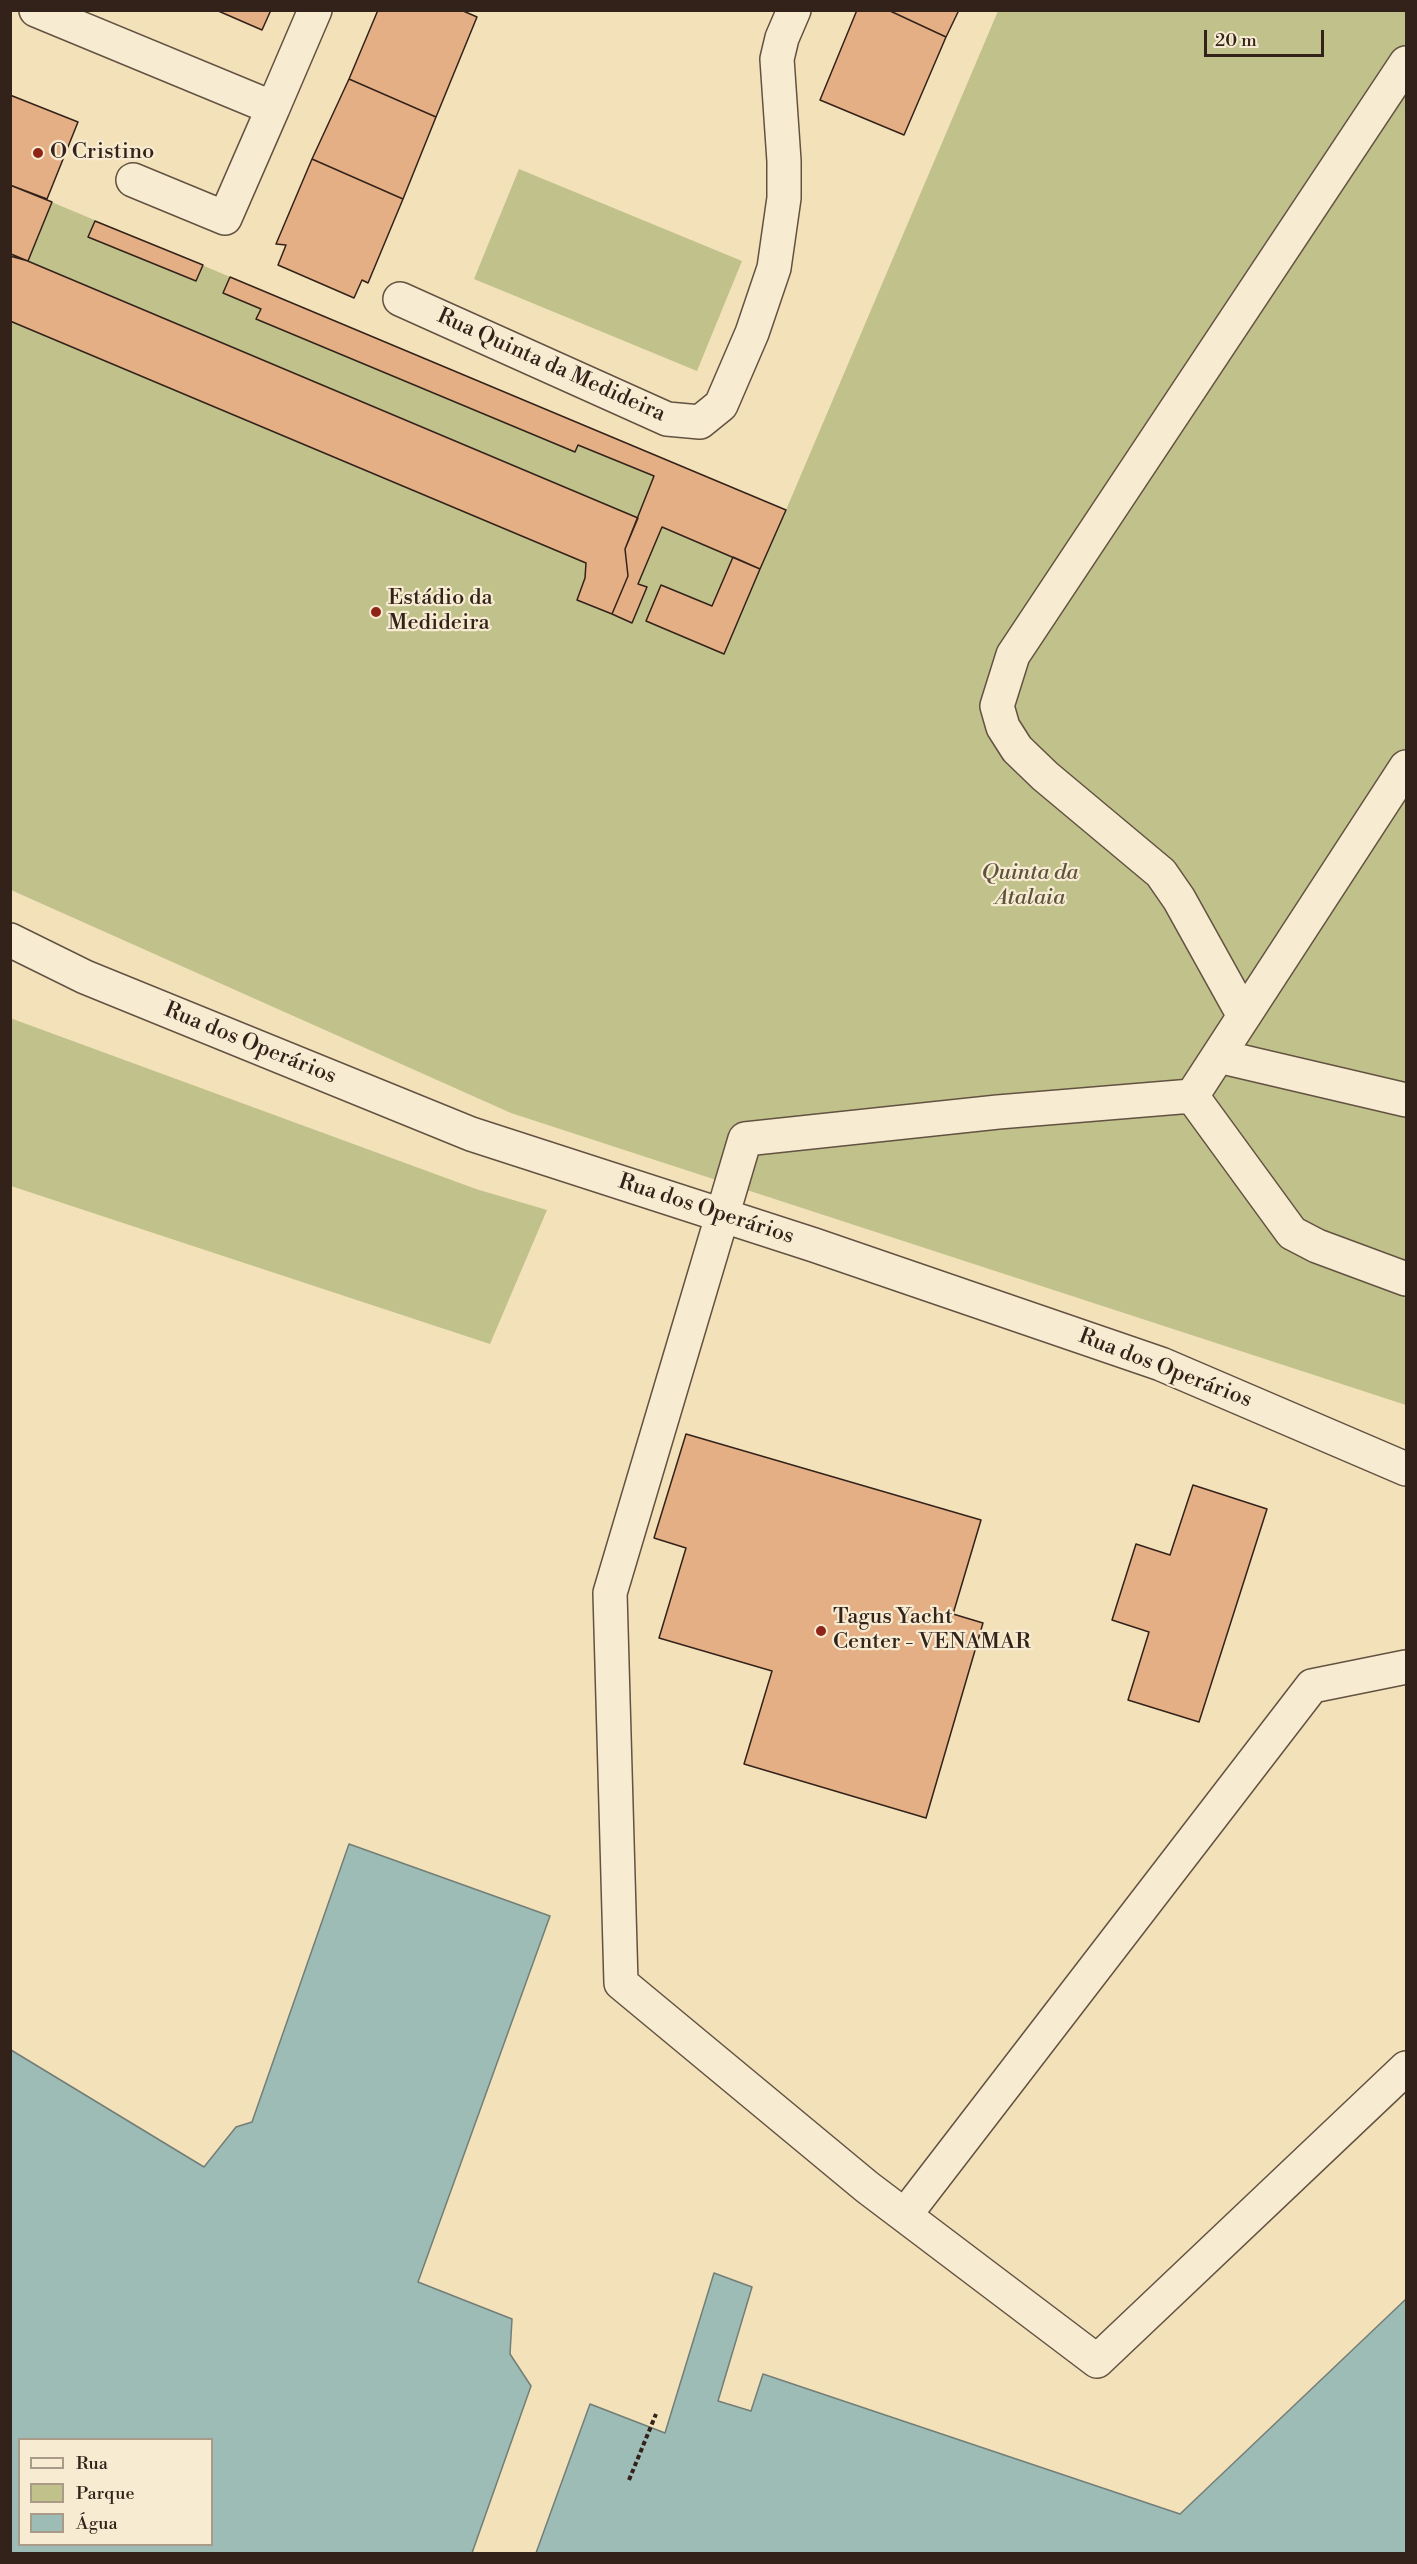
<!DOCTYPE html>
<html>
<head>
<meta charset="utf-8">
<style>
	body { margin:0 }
	#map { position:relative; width:1417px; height:2564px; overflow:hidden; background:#f3e1b9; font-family:"Libre Bodoni",serif }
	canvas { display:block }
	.frame { position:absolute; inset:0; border:12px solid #33221a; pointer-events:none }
	.legend { position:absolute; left:18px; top:2438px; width:195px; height:108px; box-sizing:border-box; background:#f7ecd2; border:2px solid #a99b88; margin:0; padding:8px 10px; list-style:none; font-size:18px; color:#33221a }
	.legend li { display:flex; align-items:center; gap:12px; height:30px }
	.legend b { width:30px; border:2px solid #a99b88 }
	.scale { position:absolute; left:1204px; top:30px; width:120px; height:27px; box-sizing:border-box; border:3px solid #33221a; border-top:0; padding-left:8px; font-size:18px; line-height:21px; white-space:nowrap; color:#33221a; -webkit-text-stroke:4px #f7ecd2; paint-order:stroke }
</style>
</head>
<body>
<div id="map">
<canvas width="1417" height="2564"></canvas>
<div class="frame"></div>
<ul class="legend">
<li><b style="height:8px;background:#f7ecd2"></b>Rua</li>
<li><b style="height:16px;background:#c0c18b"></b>Parque</li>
<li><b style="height:16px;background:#9cbcb5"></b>Água</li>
</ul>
<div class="scale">20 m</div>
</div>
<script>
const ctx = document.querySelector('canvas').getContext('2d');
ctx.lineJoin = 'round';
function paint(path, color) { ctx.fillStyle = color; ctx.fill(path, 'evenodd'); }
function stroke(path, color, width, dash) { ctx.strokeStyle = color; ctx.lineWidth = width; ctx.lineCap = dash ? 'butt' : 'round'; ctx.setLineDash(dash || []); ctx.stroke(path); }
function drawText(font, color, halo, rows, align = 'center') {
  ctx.font = font + ' "Libre Bodoni",serif'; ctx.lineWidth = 4.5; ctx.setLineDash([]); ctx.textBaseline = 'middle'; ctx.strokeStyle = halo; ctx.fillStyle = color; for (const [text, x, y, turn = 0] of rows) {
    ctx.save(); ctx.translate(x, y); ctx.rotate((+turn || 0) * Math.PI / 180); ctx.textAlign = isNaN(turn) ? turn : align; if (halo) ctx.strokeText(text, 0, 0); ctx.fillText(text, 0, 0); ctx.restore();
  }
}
paint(new Path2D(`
	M 998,11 L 1406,11 L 1406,1405 L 511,1113 L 11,890 L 11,185 L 786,510 Z
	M 519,169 L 742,261 L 697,371 L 474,279 Z
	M 10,1018 L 476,1189 L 547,1210 L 490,1344 L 11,1186 Z`), '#c0c18b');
const water = new Path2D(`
	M 349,1844 L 550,1916 L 418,2282 L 512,2319 L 510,2354 L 531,2386 L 472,2553 L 11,2553 L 11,2050 L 204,2167 L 236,2127 L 252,2122 ZM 20,2440 L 212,2440 L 212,2544 L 20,2544 Z
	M 714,2273 L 752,2287 L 718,2401 L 751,2411 L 763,2374 L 1180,2514 L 1406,2299 L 1406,2553 L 536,2553 L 590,2404 L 665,2433 Z`);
paint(water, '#9cbcb5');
stroke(water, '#727e77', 1.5);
const building = new Path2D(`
	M 216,10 L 271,10 L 262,30 Z
	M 378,10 L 461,10 L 477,17 L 436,117 L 349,79 Z
	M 857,10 L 888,10 L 946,37 L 904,135 L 820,100 Z
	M 888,10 L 959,10 L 946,37 Z
	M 349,79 L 436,117 L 403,199 L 312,159 Z
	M 10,95 L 78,122 L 47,199 L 10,185 Z
	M 312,159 L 403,199 L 368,283 L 362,280 L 354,298 L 278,265 L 286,245 L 276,244 Z
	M 10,185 L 52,202 L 28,261 L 10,256 Z
	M 95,221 L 203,265 L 196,281 L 88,237 Z
	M 11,254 L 638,518 L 625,549 L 628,576 L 612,614 L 577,600 L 585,578 L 586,563 L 10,321 Z
	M 230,277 L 786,510 L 760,569 L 662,527 L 638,584 L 647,587 L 632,623 L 612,614 L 628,576 L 625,549 L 654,476 L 578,445 L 575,452 L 256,319 L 261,309 L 223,293 Z
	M 733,557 L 760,569 L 724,654 L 646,621 L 661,585 L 712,606 Z
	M 686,1434 L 981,1520 L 953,1614 L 983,1623 L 926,1818 L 744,1764 L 772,1671 L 659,1638 L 686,1548 L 654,1538 Z
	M 1193,1485 L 1267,1509 L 1199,1722 L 1128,1700 L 1149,1632 L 1112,1620 L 1136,1544 L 1170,1555 Z`);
paint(building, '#e4af84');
stroke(building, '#33221a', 1.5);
const minor = new Path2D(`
	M 36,10 L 273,108 L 315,10
	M 133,180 L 225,218 L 273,108
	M 400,299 L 667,419 L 700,422 L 721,405 L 752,333 L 774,268 L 784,198 L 784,161 L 777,59 L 782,38 L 794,10
	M 1406,767 L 1192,1096 L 998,1112 L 745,1139 L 610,1593 L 621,1983 L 867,2187 L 1097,2361 L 1406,2068
	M 10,940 L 85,977 L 471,1134 L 814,1245 L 1161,1364 L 1406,1469
	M 1244,1016 L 1179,899 L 1161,873 L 1045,776 L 1017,749 L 1003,727 L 997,706 L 1013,655 L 1406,63
	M 1218,1056 L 1406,1100
	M 1192,1096 L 1292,1233 L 1317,1246 L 1406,1279
	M 905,2215 L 1312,1686 L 1406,1667`);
stroke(minor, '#635242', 36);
stroke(new Path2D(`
	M 629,2480 L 656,2414`), '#33221a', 4, [4.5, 3]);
stroke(minor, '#f7ecd2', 33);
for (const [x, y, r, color] of [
	[38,153,6,"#8f2418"],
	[376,612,6,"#8f2418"],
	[821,1631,6,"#8f2418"]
]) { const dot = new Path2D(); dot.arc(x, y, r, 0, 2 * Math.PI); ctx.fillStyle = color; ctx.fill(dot); stroke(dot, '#f7ecd2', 2); }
drawText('22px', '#33221a', '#f7ecd2', [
	["O Cristino",50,153],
	["Estádio da",388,599],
	["Medideira",388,624],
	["Tagus Yacht",833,1618],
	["Center - VENAMAR",833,1643]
], 'left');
drawText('22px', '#33221a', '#f7ecd2', [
	["Rua Quinta da Medideira",551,366,24],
	["Rua dos Operários",250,1044,22],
	["Rua dos Operários",706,1210,18],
	["Rua dos Operários",1165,1369,21]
]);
drawText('italic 22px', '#5d523c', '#f7ecd2', [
	["Quinta da",1030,874],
	["Atalaia",1030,899]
]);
</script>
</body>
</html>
